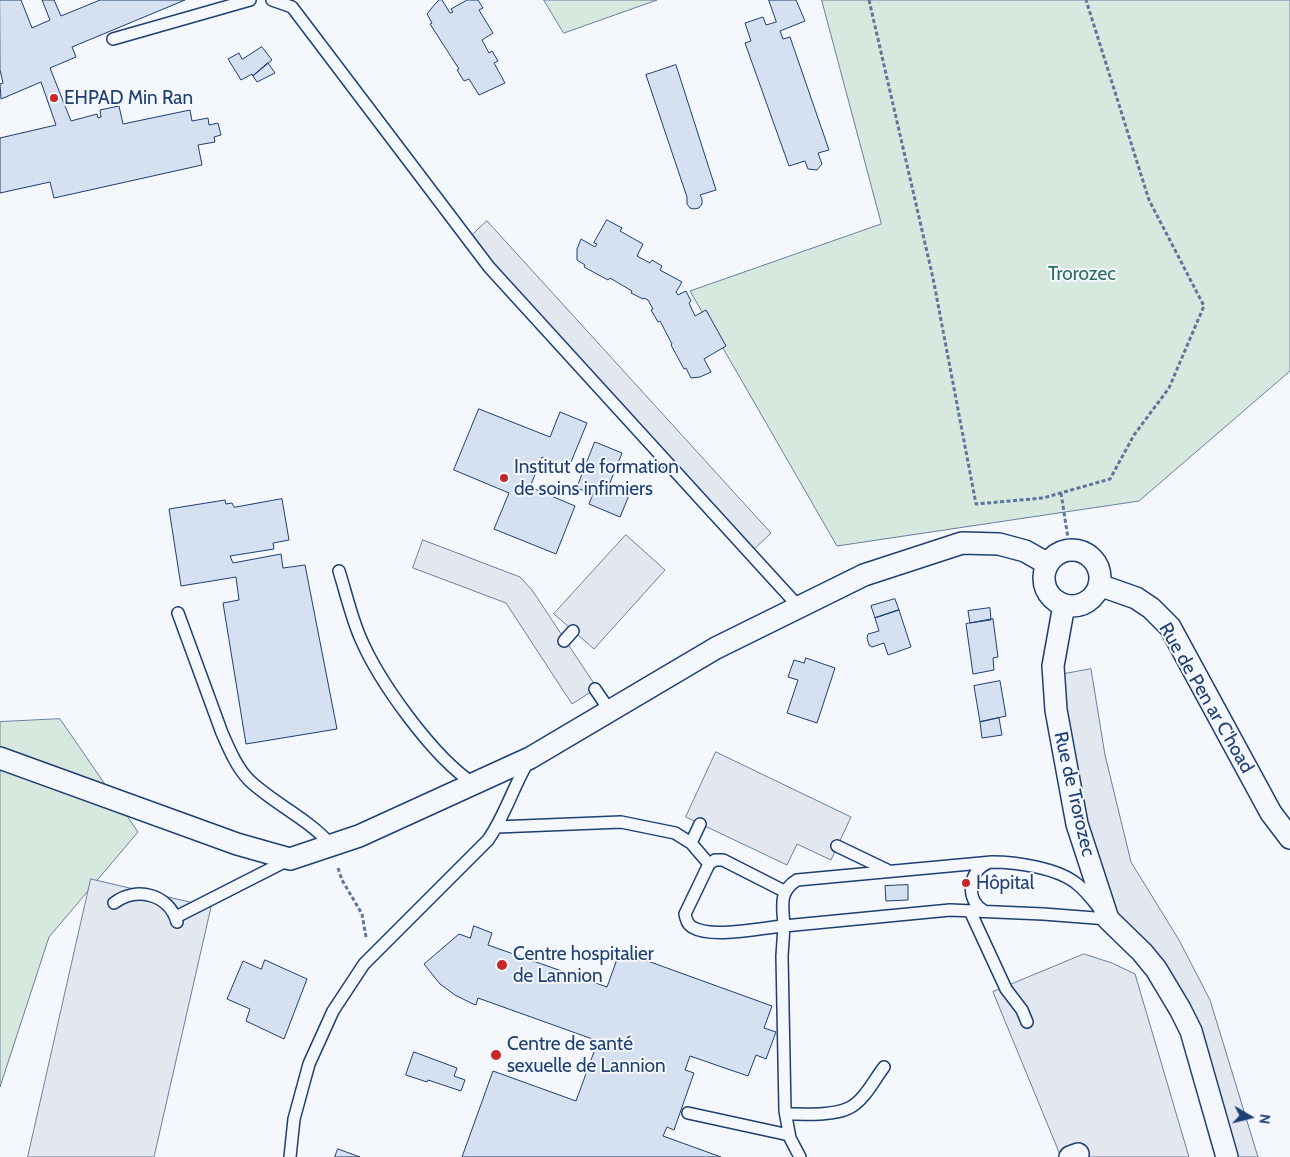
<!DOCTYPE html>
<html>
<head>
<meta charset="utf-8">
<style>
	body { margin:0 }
	#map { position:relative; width:1290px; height:1157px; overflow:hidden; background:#f4f7fb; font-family:Cabin,sans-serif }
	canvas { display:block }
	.north { position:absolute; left:1225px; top:1092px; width:50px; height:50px; -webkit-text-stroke:4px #f4f7fb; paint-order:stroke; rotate:98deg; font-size:14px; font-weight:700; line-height:20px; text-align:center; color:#1d3f73 }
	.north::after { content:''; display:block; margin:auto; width:18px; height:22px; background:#1d3f73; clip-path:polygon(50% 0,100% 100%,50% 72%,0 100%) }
</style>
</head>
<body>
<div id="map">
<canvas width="1290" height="1157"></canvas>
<div class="north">N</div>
</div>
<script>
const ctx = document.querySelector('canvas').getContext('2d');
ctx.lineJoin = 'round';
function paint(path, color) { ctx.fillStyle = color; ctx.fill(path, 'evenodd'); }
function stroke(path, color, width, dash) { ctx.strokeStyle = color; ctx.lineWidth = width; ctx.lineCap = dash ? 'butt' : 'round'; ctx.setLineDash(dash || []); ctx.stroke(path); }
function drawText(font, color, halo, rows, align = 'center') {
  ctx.font = font + ' Cabin,sans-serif'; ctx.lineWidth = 4; ctx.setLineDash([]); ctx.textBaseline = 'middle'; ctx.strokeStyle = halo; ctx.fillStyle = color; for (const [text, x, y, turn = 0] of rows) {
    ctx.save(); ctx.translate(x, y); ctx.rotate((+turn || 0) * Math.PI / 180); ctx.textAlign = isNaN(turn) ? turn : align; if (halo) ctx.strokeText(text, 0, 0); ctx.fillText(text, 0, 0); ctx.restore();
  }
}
const green = new Path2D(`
	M 544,0 L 657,0 L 564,33 Z
	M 822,0 L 1290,0 L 1290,371 L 1139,501 L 837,546 L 690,291 L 881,224 Z
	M 60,719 L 138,832 L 49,937 L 0,1087 L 0,722 Z`);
paint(green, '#d7e8df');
stroke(green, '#687fa3', 1);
const parking = new Path2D(`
	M 487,221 L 771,533 L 749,554 L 465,242 Z
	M 626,535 L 665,570 L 594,649 L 554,614 Z
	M 423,540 L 520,577 L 532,590 L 597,688 L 572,704 L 506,603 L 413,568 Z
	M 1091,669 L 1105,755 L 1131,862 L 1179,940 L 1210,1000 L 1258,1157 L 1227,1157 L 1191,1031 L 1108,919 L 1054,676 Z
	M 716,752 L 851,817 L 831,860 L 797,844 L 787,865 L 686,817 Z
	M 91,879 L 211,907 L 154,1157 L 28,1157 Z
	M 1084,954 L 1112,963 L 1135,974 L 1189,1157 L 1061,1157 L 993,992 Z`);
paint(parking, '#e3e8f0');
stroke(parking, '#687fa3', 1);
const building = new Path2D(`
	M 0,0 L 21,0 L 32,28 L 50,20 L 42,0 L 54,0 L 61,16 L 100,0 L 185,0 L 72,47 L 76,57 L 50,68 L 71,121 L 97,114 L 98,118 L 101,117 L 100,110 L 119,106 L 123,124 L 190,110 L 192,121 L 208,118 L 209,125 L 218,123 L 221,135 L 214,137 L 215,142 L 198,145 L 202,165 L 54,198 L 50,182 L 0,193 L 0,138 L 56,125 L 41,82 L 1,99 L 0,84 L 3,83 L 0,70 Z
	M 442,0 L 450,13 L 453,12 L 451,9 L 467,0 L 478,0 L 483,8 L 479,10 L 493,33 L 482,40 L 489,53 L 492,51 L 498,61 L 494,63 L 505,83 L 479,95 L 469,79 L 464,81 L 457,70 L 459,69 L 430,24 L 432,23 L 427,14 L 435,4 L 439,0 Z
	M 769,0 L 796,0 L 805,21 L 780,31 L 783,39 L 790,37 L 829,150 L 818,153 L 822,164 L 817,170 L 808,169 L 805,161 L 789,166 L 745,43 L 751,41 L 745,23 L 763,17 L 766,25 L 776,22 Z
	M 262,47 L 272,60 L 253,76 L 252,74 L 241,80 L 228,59 L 239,53 L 242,59 Z
	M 268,63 L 275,73 L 257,82 L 253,76 Z
	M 676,65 L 716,190 L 700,195 L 702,199 L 702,204 L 699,208 L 694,209 L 690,208 L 687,204 L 687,197 L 646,75 Z
	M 607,220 L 622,228 L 620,231 L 643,244 L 637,256 L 650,263 L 652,260 L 662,266 L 660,270 L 682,282 L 676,292 L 678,295 L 686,291 L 691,301 L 689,303 L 695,316 L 706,310 L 726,346 L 704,359 L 711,372 L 700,377 L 691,378 L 686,368 L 684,369 L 671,345 L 672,344 L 660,321 L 658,322 L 651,310 L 653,309 L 648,300 L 644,298 L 643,299 L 631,293 L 632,291 L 610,278 L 608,280 L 584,267 L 585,265 L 577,260 L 577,249 L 581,239 L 595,247 L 597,244 L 594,243 Z
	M 479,409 L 550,437 L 560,412 L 587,423 L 569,467 L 542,457 L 530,487 L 575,506 L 556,554 L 494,529 L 509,493 L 454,470 Z
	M 595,442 L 622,453 L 609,485 L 630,493 L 620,517 L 589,504 L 593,494 L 577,488 Z
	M 282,499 L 289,540 L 273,543 L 274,549 L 230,556 L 233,563 L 281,554 L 283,568 L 305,565 L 337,729 L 246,744 L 223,603 L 239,600 L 236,577 L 181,586 L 169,509 L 225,500 L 226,504 L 232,503 L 234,507 Z
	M 895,599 L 899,610 L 875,618 L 871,606 Z
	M 990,608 L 991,620 L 970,623 L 968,611 Z
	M 899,610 L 911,647 L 888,655 L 884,643 L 872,647 L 869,645 L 867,638 L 868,634 L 879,631 L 875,618 Z
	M 993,619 L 998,657 L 993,658 L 994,670 L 973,674 L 966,624 Z
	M 806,658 L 835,668 L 817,723 L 787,713 L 798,680 L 788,677 L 794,660 L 804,663 Z
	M 1000,681 L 1006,716 L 980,722 L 974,686 Z
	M 999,718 L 1002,735 L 982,738 L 980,722 Z
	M 908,885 L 908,900 L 886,901 L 885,886 Z
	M 474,926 L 492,933 L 488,945 L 607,987 L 620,951 L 772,1006 L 764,1028 L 776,1032 L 766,1059 L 756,1055 L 748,1076 L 690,1056 L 685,1070 L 694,1073 L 674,1130 L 667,1127 L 663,1136 L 721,1157 L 462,1157 L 493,1071 L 576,1101 L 598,1041 L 478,998 L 476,1005 L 473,1004 L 455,995 L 440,984 L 424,964 L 459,934 L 470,938 Z
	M 265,960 L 307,979 L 284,1039 L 246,1021 L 250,1009 L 227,999 L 243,961 L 261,969 Z
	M 414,1052 L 457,1068 L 454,1076 L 465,1080 L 461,1091 L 428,1080 L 427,1082 L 406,1075 Z
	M 338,1149 L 360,1157 L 335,1157 Z`);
paint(building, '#d5e0f0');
stroke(building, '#1d3f73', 1);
const lane = new Path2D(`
	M 272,0 L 292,7 L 489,267 L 799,607
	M 113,39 L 250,0
	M 339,571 C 346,593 351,616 360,637 C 379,682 433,757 474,784
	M 178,613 L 222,733 C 229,749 237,768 249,780 C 274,804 309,819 331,845
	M 564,641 L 573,631
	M 595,689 L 610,711
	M 497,827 L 621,822 L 675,833 L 691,843 L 709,864
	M 691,843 L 700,824
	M 837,846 L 887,870
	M 992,862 C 1016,862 1058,868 1077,884 C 1089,893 1098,908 1108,919 L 1043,914 L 950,910 L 784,926 C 783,907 778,892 797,880 Z
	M 784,891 L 723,860 L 715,860 L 709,864 L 685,914 C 686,919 687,924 692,927 C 712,939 760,928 784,926 L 782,956 L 785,1111 L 790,1138 L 800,1157
	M 114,903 C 136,886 169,894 177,922
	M 970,911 L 1006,989 L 1022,1010 L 1027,1022
	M 984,911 C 965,900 968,871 988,863
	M 176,917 L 288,860
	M 688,1113 L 789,1135
	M 786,1114 C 803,1114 833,1116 849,1108 C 864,1101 874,1080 884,1067
	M 290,1157 L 294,1119 L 309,1064 L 333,1011 L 364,964 L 488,840 C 505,816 513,787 528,762`);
const street = new Path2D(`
	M1044 578a28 28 0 1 1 56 0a28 28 0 1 1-56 0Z
	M 1099,585 L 1136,598 L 1151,608 L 1170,627 L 1271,813 L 1290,838
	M 1064,605 L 1053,666 L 1056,710 L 1077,824 L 1108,919 L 1142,952 L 1156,969 L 1180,1009 L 1191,1031 L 1227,1157
	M 0,758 L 237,844 L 290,859 L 359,836 L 530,758 L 716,648 L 864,575 L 962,543 L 999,544 L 1025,551 L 1048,564
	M 1070,1157 L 1078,1154`);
stroke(lane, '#1d3f73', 14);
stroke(street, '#1d3f73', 24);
stroke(new Path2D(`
	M 869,0 L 933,278 L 976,504 L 1043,498 L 1110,479 L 1134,435 L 1169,388 L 1204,306 L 1149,200 L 1086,0
	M 1061,493 L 1070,551
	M 338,868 L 342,880 L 362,914 L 366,937`), '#5e769c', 3, [4, 2.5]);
stroke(lane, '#f4f7fb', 11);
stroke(street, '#f4f7fb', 21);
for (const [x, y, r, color] of [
	[54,98,5,"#c62828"],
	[504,478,5,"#c62828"],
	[966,883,5,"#c62828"],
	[502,965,6,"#c62828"],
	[496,1055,6,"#c62828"]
]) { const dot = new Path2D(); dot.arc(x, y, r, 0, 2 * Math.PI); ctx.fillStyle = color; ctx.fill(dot); stroke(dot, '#f4f7fb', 2); }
drawText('19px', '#1d3f73', '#f4f7fb', [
	["EHPAD Min Ran",64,98],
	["Institut de formation",514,467],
	["de soins infimiers",514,489],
	["Hôpital",976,883],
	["Centre hospitalier",513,954],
	["de Lannion",513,976],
	["Centre de santé",507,1044],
	["sexuelle de Lannion",507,1066]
], 'left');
drawText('19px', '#2c6c60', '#f4f7fb', [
	["Trorozec",1082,274]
]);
drawText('19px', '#1d3f73', '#f4f7fb', [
	["Rue de Pen ar C'hoad",1206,698,60],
	["Rue de Trorozec",1074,794,77]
]);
</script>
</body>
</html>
